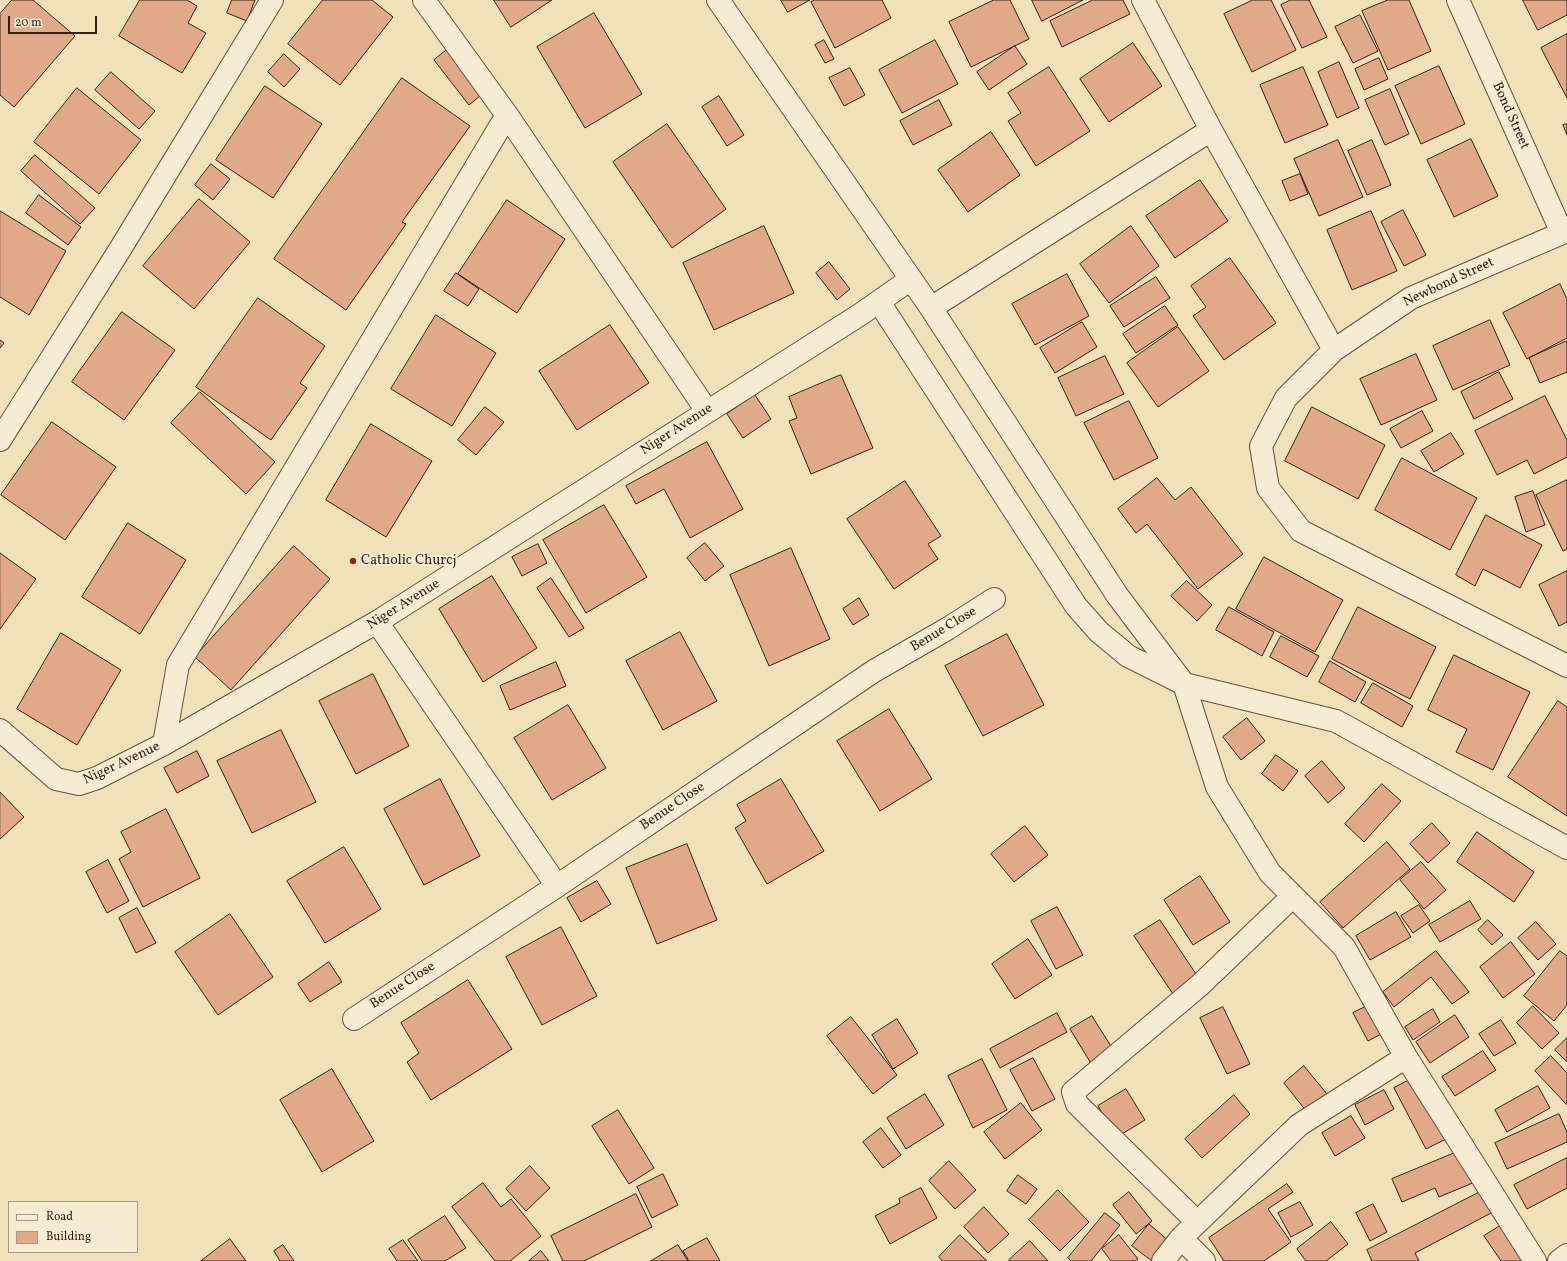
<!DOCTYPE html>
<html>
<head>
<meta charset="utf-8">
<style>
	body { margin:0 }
	#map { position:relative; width:1567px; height:1261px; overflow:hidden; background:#f1e1bb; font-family:Vollkorn,serif }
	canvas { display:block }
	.legend { position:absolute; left:8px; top:1201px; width:130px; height:52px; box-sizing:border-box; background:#f6ecd3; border:1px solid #a99a85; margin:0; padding:5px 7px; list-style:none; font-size:12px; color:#361f10 }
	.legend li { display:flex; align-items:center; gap:8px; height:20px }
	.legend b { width:20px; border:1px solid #a99a85 }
	.scale { position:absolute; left:8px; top:16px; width:89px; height:18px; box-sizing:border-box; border:2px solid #361f10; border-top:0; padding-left:5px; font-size:12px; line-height:14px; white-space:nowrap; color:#361f10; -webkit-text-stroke:3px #f6ecd3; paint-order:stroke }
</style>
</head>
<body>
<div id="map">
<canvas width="1567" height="1261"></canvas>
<ul class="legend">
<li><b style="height:5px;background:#f6ecd3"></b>Road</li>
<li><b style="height:11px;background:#e0a98a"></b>Building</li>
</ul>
<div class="scale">20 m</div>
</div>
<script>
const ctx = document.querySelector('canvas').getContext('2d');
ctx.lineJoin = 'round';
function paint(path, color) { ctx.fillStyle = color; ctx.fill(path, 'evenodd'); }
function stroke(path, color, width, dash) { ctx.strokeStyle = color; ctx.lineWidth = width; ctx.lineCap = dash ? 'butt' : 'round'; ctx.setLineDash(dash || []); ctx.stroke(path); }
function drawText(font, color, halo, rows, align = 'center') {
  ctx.font = font + ' Vollkorn,serif'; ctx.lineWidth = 4; ctx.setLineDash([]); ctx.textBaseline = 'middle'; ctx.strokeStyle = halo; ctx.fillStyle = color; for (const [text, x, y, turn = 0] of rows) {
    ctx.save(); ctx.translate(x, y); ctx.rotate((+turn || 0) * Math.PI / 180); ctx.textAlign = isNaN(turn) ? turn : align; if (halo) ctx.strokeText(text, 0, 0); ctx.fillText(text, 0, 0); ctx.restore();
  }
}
const building = new Path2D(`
	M 12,0 L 33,0 L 75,36 L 14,107 L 0,95 L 0,14 Z
	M 140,0 L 187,0 L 197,6 L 188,23 L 206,33 L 182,73 L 119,36 Z
	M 232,0 L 255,0 L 247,21 L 227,13 Z
	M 323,0 L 372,0 L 393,17 L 340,85 L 288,44 Z
	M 494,0 L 552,0 L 511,27 Z
	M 781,0 L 810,0 L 788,12 Z
	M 815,0 L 882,0 L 891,18 L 835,48 L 811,2 Z
	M 994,0 L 1010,0 L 1029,39 L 971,67 L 949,22 Z
	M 1032,0 L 1083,0 L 1042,21 Z
	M 1093,0 L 1123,0 L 1130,14 L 1062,47 L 1050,21 Z
	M 1253,0 L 1271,0 L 1296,50 L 1252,72 L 1224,14 Z
	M 1291,0 L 1309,0 L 1327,37 L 1302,48 L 1281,5 Z
	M 1388,0 L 1409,0 L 1431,51 L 1388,70 L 1362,11 Z
	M 1523,0 L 1567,0 L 1567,15 L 1538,30 Z
	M 594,13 L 642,94 L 585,128 L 537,47 Z
	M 1360,15 L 1378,51 L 1353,63 L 1335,27 Z
	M 1567,34 L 1567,98 L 1541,48 Z
	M 824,40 L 834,59 L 825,63 L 815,45 Z
	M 935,40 L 958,84 L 902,113 L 879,70 Z
	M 1133,43 L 1162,86 L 1109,122 L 1080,79 Z
	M 453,45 L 487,90 L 469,105 L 434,60 Z
	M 1015,46 L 1027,64 L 989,90 L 977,72 Z
	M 284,54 L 300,69 L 284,87 L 268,72 Z
	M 1379,58 L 1388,79 L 1364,90 L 1355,69 Z
	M 1339,62 L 1359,108 L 1337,118 L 1318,72 Z
	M 1439,66 L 1465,124 L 1421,144 L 1395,86 Z
	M 1049,67 L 1090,131 L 1036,166 L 1008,121 L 1021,113 L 1008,93 Z
	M 1303,67 L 1328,125 L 1285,143 L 1260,85 Z
	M 850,68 L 865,95 L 844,106 L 829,78 Z
	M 111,72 L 155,111 L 139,129 L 95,90 Z
	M 402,78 L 470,126 L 402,222 L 406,224 L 346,310 L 274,259 Z
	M 265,86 L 322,124 L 273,198 L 216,160 Z
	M 77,88 L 141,140 L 99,194 L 34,142 Z
	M 1390,89 L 1409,134 L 1385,145 L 1365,100 Z
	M 719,96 L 744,135 L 727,146 L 702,107 Z
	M 939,100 L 952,125 L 913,145 L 900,121 Z
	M 667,124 L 726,209 L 672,248 L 613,162 Z
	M 1567,124 L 1567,135 L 1563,125 Z
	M 991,132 L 1020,175 L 968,212 L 938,170 Z
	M 1471,139 L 1498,196 L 1454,217 L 1427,160 Z
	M 1338,140 L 1363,197 L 1319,216 L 1294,159 Z
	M 1372,140 L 1391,185 L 1367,195 L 1348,151 Z
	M 35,155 L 95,208 L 80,224 L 21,171 Z
	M 211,164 L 230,179 L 213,200 L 195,185 Z
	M 1300,174 L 1308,194 L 1290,201 L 1282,181 Z
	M 1200,180 L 1228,221 L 1175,258 L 1146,216 Z
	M 39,195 L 81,227 L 68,245 L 26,213 Z
	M 199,199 L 250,242 L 194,309 L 143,266 Z
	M 507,200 L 565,239 L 517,313 L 458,274 Z
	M 1403,210 L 1426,255 L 1404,266 L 1381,222 Z
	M 0,211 L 66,251 L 29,315 L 0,297 Z
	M 1371,211 L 1397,271 L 1352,290 L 1327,230 Z
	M 764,226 L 794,293 L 714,330 L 683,263 Z
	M 1131,226 L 1159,266 L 1109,303 L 1080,264 Z
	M 1230,258 L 1276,323 L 1224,360 L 1193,316 L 1206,307 L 1191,286 Z
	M 829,262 L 850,289 L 837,300 L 816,273 Z
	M 456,273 L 479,289 L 468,306 L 444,291 Z
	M 1067,274 L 1089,316 L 1035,345 L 1012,304 Z
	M 1156,277 L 1170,298 L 1124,327 L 1110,306 Z
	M 1560,284 L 1567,299 L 1567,338 L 1527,359 L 1503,313 Z
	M 258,298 L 325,346 L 300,383 L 307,388 L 271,440 L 196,387 Z
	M 1165,306 L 1178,325 L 1136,353 L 1123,334 Z
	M 122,312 L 175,350 L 124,420 L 72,382 Z
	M 436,315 L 496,353 L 452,426 L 391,389 Z
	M 1490,320 L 1510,365 L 1453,390 L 1433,346 Z
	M 1082,322 L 1097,347 L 1055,373 L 1040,348 Z
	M 610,325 L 649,383 L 577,430 L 539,371 Z
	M 1178,327 L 1209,371 L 1158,407 L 1127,363 Z
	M 0,340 L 4,343 L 0,348 Z
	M 1567,341 L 1567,372 L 1540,383 L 1529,358 Z
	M 1416,354 L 1437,400 L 1381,425 L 1360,379 Z
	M 1105,356 L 1124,394 L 1076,416 L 1058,378 Z
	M 1499,372 L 1513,399 L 1474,419 L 1461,392 Z
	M 841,375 L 873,448 L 811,474 L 789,421 L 797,418 L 789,397 Z
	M 200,392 L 275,462 L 246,494 L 171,423 Z
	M 755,395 L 771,419 L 743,438 L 727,414 Z
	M 1545,396 L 1567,440 L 1567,457 L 1534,474 L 1527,460 L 1497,475 L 1475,431 Z
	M 1129,401 L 1158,458 L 1114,480 L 1084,423 Z
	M 485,407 L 504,422 L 476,455 L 458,440 Z
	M 1312,407 L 1385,445 L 1358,499 L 1285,461 Z
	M 1422,411 L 1433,431 L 1401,448 L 1390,429 Z
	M 52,422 L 116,467 L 65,540 L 1,495 Z
	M 371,424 L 432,461 L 386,537 L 326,500 Z
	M 1451,433 L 1464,454 L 1434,472 L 1421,451 Z
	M 707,442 L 743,509 L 690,538 L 664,489 L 636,504 L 626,486 Z
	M 1402,458 L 1477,498 L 1450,550 L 1375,510 Z
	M 1157,478 L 1175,500 L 1191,487 L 1243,554 L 1198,589 L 1147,524 L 1136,533 L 1118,509 Z
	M 1567,480 L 1567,549 L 1563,551 L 1536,495 Z
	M 905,481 L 941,536 L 928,544 L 938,559 L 894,589 L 847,519 Z
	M 1533,491 L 1545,525 L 1526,532 L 1515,497 Z
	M 604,505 L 647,577 L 586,613 L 543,540 Z
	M 1486,515 L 1542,545 L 1520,588 L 1483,569 L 1475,586 L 1456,575 Z
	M 128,523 L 186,560 L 140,634 L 82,597 Z
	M 705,543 L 724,566 L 705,581 L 687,558 Z
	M 538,544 L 547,563 L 522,576 L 512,557 Z
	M 294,546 L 330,579 L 231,690 L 195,657 Z
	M 791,548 L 830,639 L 769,666 L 730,575 Z
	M 0,553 L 36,579 L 0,629 Z
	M 1264,557 L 1343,600 L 1315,652 L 1236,609 Z
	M 1567,571 L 1567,622 L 1559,626 L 1539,585 Z
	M 492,576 L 537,648 L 483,682 L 439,609 Z
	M 551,578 L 584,628 L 569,637 L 537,588 Z
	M 1187,581 L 1212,605 L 1197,621 L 1171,596 Z
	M 859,598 L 869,615 L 853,625 L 843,609 Z
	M 1229,607 L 1274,632 L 1262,656 L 1216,630 Z
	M 1358,607 L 1436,647 L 1410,699 L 1332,659 Z
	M 680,632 L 717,701 L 663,730 L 626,661 Z
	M 61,633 L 121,670 L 77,745 L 17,709 Z
	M 1007,634 L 1044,705 L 983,736 L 945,666 Z
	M 1281,636 L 1319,656 L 1307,677 L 1270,657 Z
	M 1454,655 L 1530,692 L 1493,770 L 1456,752 L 1467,729 L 1428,710 Z
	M 1330,661 L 1366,682 L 1355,702 L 1319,682 Z
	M 556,662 L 566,686 L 510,710 L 500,686 Z
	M 373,674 L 409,746 L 356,774 L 319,701 Z
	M 1373,683 L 1413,706 L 1402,727 L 1361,703 Z
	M 1558,701 L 1567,707 L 1567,816 L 1508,777 Z
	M 568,705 L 606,768 L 552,800 L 514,738 Z
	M 889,709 L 932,779 L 880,811 L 837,741 Z
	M 1247,718 L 1265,741 L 1241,760 L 1223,737 Z
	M 281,730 L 316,802 L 252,833 L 217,761 Z
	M 197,751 L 209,776 L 177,793 L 164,768 Z
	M 1276,755 L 1298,771 L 1283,791 L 1262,774 Z
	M 1322,761 L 1345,788 L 1328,803 L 1305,776 Z
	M 440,779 L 480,856 L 424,885 L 384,809 Z
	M 781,779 L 824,851 L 767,884 L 735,828 L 746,821 L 737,805 Z
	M 1382,784 L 1401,801 L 1364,842 L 1345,824 Z
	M 0,792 L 24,817 L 0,839 Z
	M 166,809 L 200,878 L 143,907 L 119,859 L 131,852 L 121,832 Z
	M 1432,823 L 1450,843 L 1428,863 L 1410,844 Z
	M 1025,826 L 1048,855 L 1014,882 L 991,854 Z
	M 1477,832 L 1534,872 L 1514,902 L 1457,862 Z
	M 1387,842 L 1410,869 L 1343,928 L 1320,902 Z
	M 687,844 L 717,920 L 657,944 L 626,868 Z
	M 344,847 L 381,909 L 325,943 L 287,881 Z
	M 108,860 L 129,901 L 107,913 L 86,872 Z
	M 1421,862 L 1446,890 L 1424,909 L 1400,880 Z
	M 1200,876 L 1230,922 L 1193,945 L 1164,900 Z
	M 597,881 L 611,904 L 581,922 L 567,898 Z
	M 1470,901 L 1481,919 L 1440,942 L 1429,925 Z
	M 1419,905 L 1430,921 L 1413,933 L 1401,916 Z
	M 1057,907 L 1083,955 L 1056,969 L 1031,921 Z
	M 137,908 L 156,943 L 136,953 L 119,918 Z
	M 1396,912 L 1411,937 L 1370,960 L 1356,936 Z
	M 230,914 L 273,977 L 218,1015 L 175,952 Z
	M 1160,920 L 1198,977 L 1173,994 L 1134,936 Z
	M 1488,920 L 1503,935 L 1492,945 L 1478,930 Z
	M 1536,922 L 1556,944 L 1538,960 L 1518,938 Z
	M 561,927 L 597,996 L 542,1025 L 506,957 Z
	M 1028,939 L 1052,975 L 1015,999 L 992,964 Z
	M 1511,942 L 1535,974 L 1503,998 L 1480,967 Z
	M 1436,951 L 1469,992 L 1452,1004 L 1431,977 L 1394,1007 L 1383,992 Z
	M 1560,951 L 1567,956 L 1567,1005 L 1554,1021 L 1524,996 Z
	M 329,962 L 342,982 L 310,1002 L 298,984 Z
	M 468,980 L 512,1049 L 431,1100 L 407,1062 L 419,1053 L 401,1023 Z
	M 1371,1004 L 1385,1032 L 1368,1041 L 1353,1013 Z
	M 1533,1006 L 1559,1033 L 1542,1049 L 1517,1023 Z
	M 1223,1007 L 1250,1064 L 1227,1074 L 1200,1018 Z
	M 1433,1009 L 1440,1022 L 1413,1040 L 1405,1027 Z
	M 1057,1013 L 1067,1032 L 1000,1068 L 990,1049 Z
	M 1455,1015 L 1469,1037 L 1430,1063 L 1416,1042 Z
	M 1092,1016 L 1114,1051 L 1092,1065 L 1070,1029 Z
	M 851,1017 L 897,1075 L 873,1094 L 827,1036 Z
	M 897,1019 L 918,1053 L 893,1069 L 872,1035 Z
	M 1501,1020 L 1516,1043 L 1494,1056 L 1479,1034 Z
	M 1567,1038 L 1567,1062 L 1555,1050 Z
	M 1483,1051 L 1496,1070 L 1455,1096 L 1442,1077 Z
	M 1551,1056 L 1567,1073 L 1567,1105 L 1535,1071 Z
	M 1033,1058 L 1055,1099 L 1032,1111 L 1010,1070 Z
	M 982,1059 L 1007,1110 L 973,1128 L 948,1076 Z
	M 1304,1066 L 1331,1099 L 1310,1116 L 1284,1083 Z
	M 332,1069 L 374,1141 L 322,1172 L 280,1100 Z
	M 1417,1076 L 1450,1137 L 1426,1149 L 1394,1088 Z
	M 1538,1086 L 1550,1108 L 1507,1132 L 1495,1110 Z
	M 1126,1089 L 1145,1120 L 1117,1137 L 1098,1106 Z
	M 1384,1090 L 1394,1109 L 1365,1125 L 1355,1105 Z
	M 925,1094 L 944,1125 L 906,1149 L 887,1118 Z
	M 1234,1095 L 1250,1114 L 1202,1158 L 1185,1139 Z
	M 1021,1103 L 1042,1130 L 1005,1159 L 984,1132 Z
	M 618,1110 L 654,1168 L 629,1184 L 592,1126 Z
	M 1559,1114 L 1567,1132 L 1567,1142 L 1507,1169 L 1495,1143 Z
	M 1351,1116 L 1365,1138 L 1335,1156 L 1322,1133 Z
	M 881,1128 L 901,1155 L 883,1168 L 863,1142 Z
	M 1462,1150 L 1475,1182 L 1439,1197 L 1435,1188 L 1402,1202 L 1392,1179 Z
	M 1567,1158 L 1567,1188 L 1527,1209 L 1514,1185 Z
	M 949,1161 L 976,1190 L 955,1209 L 929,1181 Z
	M 530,1166 L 550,1188 L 526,1211 L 506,1189 Z
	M 663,1174 L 678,1205 L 652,1218 L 637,1187 Z
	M 1018,1175 L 1037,1189 L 1026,1204 L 1007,1191 Z
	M 483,1183 L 501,1207 L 511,1199 L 541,1236 L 510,1261 L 495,1261 L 452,1207 Z
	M 1287,1184 L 1293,1192 L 1268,1209 L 1291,1242 L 1264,1261 L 1224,1261 L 1209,1238 Z
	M 921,1188 L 937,1218 L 890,1244 L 875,1216 L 900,1203 L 899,1199 Z
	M 1058,1190 L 1089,1222 L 1060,1251 L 1029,1220 Z
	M 1482,1191 L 1493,1212 L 1415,1253 L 1419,1261 L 1372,1261 L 1367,1250 Z
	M 1129,1192 L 1152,1221 L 1136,1234 L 1113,1205 Z
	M 636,1194 L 652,1227 L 584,1261 L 563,1261 L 551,1236 Z
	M 1300,1202 L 1313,1225 L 1291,1237 L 1278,1213 Z
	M 1373,1204 L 1387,1232 L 1370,1241 L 1356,1213 Z
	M 984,1207 L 1009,1234 L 988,1253 L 964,1227 Z
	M 1105,1213 L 1120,1225 L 1091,1261 L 1071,1261 L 1068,1258 Z
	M 445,1216 L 466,1248 L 445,1261 L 422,1261 L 408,1240 Z
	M 1331,1222 L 1348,1244 L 1326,1261 L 1306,1261 L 1297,1249 Z
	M 1149,1224 L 1170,1242 L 1155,1261 L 1152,1261 L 1132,1246 Z
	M 1500,1226 L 1523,1260 L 1522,1261 L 1501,1261 L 1484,1236 Z
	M 960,1235 L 987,1261 L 942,1261 L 939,1257 Z
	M 1119,1235 L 1138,1259 L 1135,1261 L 1111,1261 L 1102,1249 Z
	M 707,1238 L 720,1261 L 689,1261 L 683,1251 Z
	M 230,1239 L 246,1261 L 201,1261 Z
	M 403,1240 L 418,1261 L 397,1261 L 389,1249 Z
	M 1030,1241 L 1048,1261 L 1010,1261 L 1009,1260 Z
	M 283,1245 L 294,1261 L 280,1261 L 274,1251 Z
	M 678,1245 L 688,1261 L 651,1261 Z
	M 541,1251 L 549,1261 L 529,1261 Z`);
paint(building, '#e0a98a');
stroke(building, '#361f10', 1);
const minor = new Path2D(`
	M 424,0 L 507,115 L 707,411
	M 718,0 L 931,308 L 1117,595 L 1184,684 L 1336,721 L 1567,848
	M 1143,0 L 1211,130 L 1334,350
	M 1458,0 L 1562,233
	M 1567,231 L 1411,298 L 1334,350 L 1286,398 L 1261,446 L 1268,488 L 1301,531 L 1567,666
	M 879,302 L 1076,606 L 1099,632 L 1128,656 L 1184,684 L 1217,787 L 1270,873 L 1344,947 L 1406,1057 L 1535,1261
	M 931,308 L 1211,130
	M 0,440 L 119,251 L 272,0
	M 377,622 L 557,886
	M 0,730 L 56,779 L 79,784 L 97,778 L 164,744 L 377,622 L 861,314 L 911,279
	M 164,744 L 178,665 L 507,115
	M 354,1019 L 557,886 L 874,671 L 947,629 L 994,599
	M 1197,1222 L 1077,1104 L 1073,1092 L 1200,985 L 1293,896
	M 1181,1238 L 1204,1261
	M 1163,1261 L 1181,1238 L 1299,1125 L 1406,1057
	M 1559,1261 L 1567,1255`);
stroke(minor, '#65503b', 24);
stroke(minor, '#f6ecd3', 22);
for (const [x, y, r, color] of [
	[353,561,4,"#8f2418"]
]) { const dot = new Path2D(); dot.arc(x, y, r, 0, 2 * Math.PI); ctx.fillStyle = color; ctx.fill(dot); stroke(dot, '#f6ecd3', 1.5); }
drawText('14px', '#361f10', '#f6ecd3', [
	["Bond Street",1510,116,66],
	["Newbond Street",1449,283,-25],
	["Niger Avenue",677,430,-33],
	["Niger Avenue",404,605,-32],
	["Benue Close",944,630,-31],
	["Niger Avenue",122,764,-25],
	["Benue Close",673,807,-34],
	["Benue Close",403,986,-33]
]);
drawText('14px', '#361f10', '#f6ecd3', [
	["Catholic Churcj",361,561]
], 'left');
</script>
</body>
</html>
